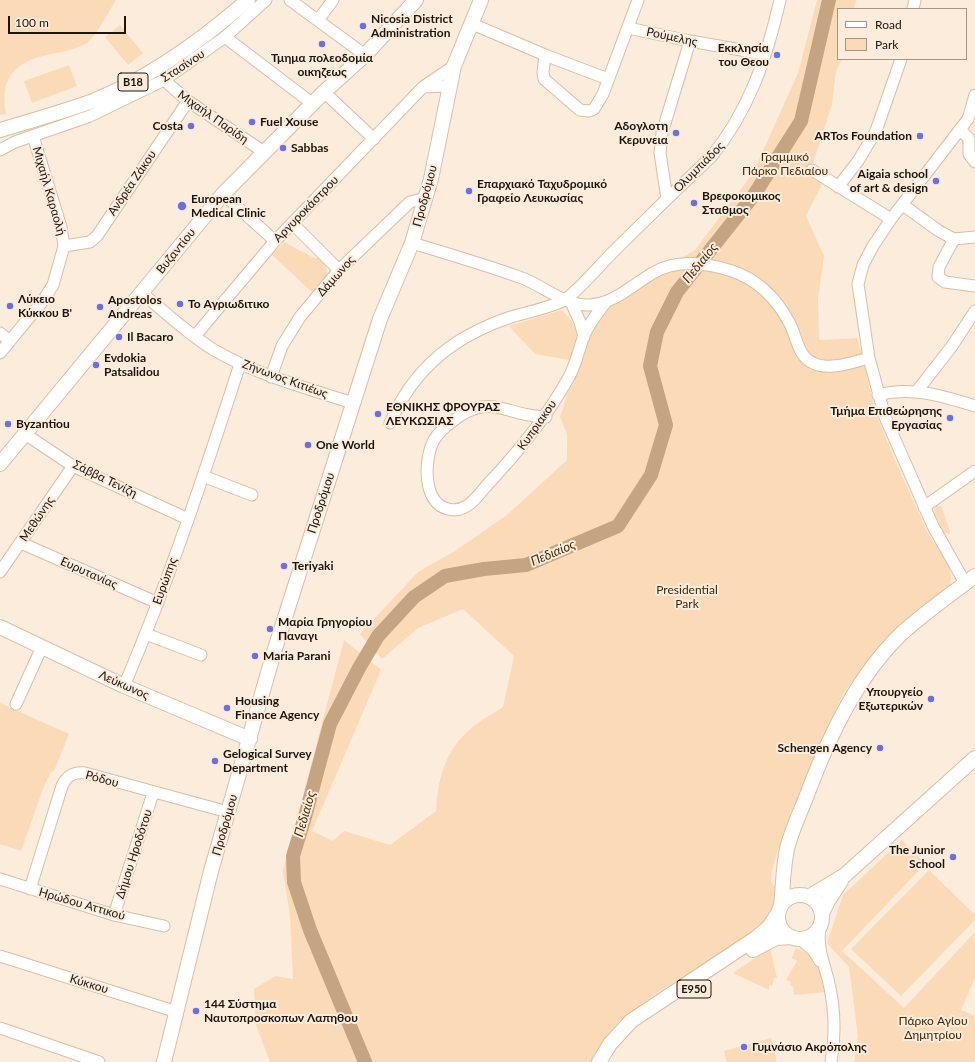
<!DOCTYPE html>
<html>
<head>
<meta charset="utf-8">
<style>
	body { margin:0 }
	#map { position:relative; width:975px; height:1062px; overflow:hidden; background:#fcecdc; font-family:Lato,sans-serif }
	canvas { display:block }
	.legend { position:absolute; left:837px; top:8px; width:130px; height:52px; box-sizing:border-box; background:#fcecdc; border:1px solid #a39688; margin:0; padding:5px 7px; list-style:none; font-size:12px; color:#1d140b }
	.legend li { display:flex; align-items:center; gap:8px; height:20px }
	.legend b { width:20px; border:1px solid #a39688 }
	.scale { position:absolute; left:8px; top:16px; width:118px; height:18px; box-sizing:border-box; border:2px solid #1d140b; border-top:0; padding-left:5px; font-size:12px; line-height:14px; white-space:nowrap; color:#1d140b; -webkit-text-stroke:3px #fcecdc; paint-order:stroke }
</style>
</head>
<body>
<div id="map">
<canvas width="975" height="1062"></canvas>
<ul class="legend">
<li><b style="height:5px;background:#fff"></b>Road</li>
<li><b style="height:11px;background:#fbdab7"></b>Park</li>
</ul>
<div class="scale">100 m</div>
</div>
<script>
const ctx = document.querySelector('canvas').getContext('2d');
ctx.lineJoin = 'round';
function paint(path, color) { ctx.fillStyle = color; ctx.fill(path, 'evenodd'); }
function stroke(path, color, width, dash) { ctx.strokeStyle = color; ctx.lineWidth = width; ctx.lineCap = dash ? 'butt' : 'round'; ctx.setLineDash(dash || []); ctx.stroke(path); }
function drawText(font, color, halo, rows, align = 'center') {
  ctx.font = font + ' Lato,sans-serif'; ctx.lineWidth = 4; ctx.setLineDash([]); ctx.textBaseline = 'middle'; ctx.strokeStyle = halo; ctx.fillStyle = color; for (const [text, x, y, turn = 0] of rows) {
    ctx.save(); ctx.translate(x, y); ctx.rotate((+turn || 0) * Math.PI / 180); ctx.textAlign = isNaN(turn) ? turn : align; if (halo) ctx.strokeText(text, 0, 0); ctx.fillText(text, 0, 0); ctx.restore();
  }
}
paint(new Path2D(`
	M 0,0 L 116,0 C 111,8 94,39 87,43 C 73,51 58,52 43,56 C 11,64 0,82 6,114 L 0,115 Z
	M 817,0 L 856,0 L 854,9 L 838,9 L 838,59 L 842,59 L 836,71 L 832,104 L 809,176 L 822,184 L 806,216 L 824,256 L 818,298 L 819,340 L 857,338 C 865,361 868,386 875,409 C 889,450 908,489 926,529 C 935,549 958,566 949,588 L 890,634 L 844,692 L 824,735 L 778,850 L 771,874 L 771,882 L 777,890 L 776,901 L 767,923 L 723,954 L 660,991 L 618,1022 L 593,1056 L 591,1062 L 270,1062 L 256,1025 L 254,989 L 275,976 L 293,979 L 290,916 L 283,871 L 344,640 L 381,670 L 312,831 L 333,841 L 344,831 L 390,845 L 436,811 C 438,780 444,754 467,732 C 477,722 491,715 503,707 L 514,656 L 463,609 L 418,628 L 382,659 L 360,634 L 418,572 L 455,551 L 507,515 L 567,460 L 567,434 L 560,417 L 583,346 L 601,307 L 695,250 L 753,173 L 798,73 Z
	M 120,25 L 143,53 L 128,65 L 105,37 Z
	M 69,65 L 77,86 L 32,103 L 24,81 Z
	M 284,242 L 314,258 L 320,258 L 326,263 L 327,277 L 313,293 L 272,255 Z
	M 562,310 L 573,323 L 578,337 L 570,360 L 535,354 L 509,326 Z
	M 937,505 L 941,506 L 950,531 L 949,534 L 944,533 L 935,514 L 934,508 Z
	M 0,703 L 69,734 L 54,771 L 51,772 L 44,786 L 21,851 L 0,844 Z
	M 902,840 L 925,864 L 842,951 L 904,1008 L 975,932 L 975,978 L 961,1010 L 975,1016 L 975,1062 L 854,1062 L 858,1037 L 849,967 L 827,943 L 843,895 Z
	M 929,870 L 975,915 L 975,920 L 901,996 L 851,949 Z
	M 770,948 L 777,978 L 774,978 L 772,986 L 769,985 L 769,990 L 733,973 Z
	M 796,948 C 819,957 823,969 827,992 L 794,995 L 793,987 L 790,985 L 791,982 L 786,980 L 797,961 L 792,958 Z
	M 771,1038 L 777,1062 L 727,1062 L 724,1051 Z`), '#fbdab7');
stroke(new Path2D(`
	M 365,1062 L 310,930 L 294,882 L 293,856 L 305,817 L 330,724 L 359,668 L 378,636 L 414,597 L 445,576 L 484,569 L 526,565 L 618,526 L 651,475 L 666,425 L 650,366 L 657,332 L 677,292 L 754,195 L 801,121 L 829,0`), '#c5a481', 14);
const minor = new Path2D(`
	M 290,0 L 365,55
	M 913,9 L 915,0
	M 319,19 L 333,0
	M 470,23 L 545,55 L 608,79
	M 628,28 L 690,41 L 764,54
	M 225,37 L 313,104
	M 545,55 L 543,72 L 544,79 L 580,110 L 589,111 L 594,109 L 603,94 L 638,0
	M 164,80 L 188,101 L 264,152
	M 423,87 L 449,86
	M 324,92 L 374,139
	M 960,129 L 969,139 L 969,154 L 975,162
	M 0,150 L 15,142 L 90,116 L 164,80 L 225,37 L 266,0
	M 812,170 L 891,219
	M 838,187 L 858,161 L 876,131 L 901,59
	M 223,194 L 275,241
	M 667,199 L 660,153 L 662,133 L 690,41
	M 903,205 L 939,231 L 954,239 L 975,237
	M 293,224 L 339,270
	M 954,239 L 939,267 L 938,277 L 945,282 L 975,286
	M 412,243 C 449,254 486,265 522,278 C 544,286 564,306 589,305 C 614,304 632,285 653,273 C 676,259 707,263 732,271 C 759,280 776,298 789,322 C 797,336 797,356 813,363 C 829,371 853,362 869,358
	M 64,246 L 90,242 L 97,236 L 188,101
	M 142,293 C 165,312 188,334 214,350 C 257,375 306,388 353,403
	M 571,302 L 580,322 L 584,337
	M 0,333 L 10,341
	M 195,336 L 275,241 L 423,87 L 454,66
	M 0,353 L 42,302 L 53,285 L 64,246 L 61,227 L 33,136
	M 271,377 L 282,346 L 300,317 L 339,270 L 410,202 L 426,198
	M 917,391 L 952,346 L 975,311
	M 878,395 C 912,386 943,396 975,406
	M 546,417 C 539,416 531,416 524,414 C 509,411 493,403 477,408 C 464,411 441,428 434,440 C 424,458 422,503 448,509 C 467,514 477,496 488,484 C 520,450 548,416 570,375 C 576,363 579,350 583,338 C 588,325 598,312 606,302
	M 390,423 C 414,368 454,336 511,317 C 524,313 557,306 566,299 C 583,286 598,267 613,252 C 645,220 678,188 711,157 C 749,111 767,57 780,0
	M 25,434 L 73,466 L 188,519
	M 203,476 L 252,495
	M 924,507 L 975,471
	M 21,543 L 158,603
	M 0,572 L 73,466
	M 965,583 L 933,526 L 885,417 L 869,358 L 858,284 L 863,265 L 873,246 L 891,219 L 968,119 L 975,95
	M 146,634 L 201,655
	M 124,686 C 169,581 205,472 240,364
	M 16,704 L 42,647
	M 0,879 L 114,915 L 164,926
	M 30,889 L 62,786 C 67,775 74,772 85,773 L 228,812
	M 114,915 L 153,793
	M 820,928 C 817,946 823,961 828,979 C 835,1007 836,1034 831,1062
	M 800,939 L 813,950 L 820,961
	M 0,956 L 177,1012
	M 0,1028 L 99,1062`);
const major = new Path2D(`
	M 0,130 C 31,121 62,112 93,101 C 150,78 202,40 248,0
	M 0,464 L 223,194 L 324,92 L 365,55 L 416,0
	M 0,627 L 124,686 L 250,739
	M778 917a22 22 0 1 1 44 0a22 22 0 1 1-44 0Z
	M 810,896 L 845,875 L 975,758
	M 781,906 C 783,888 783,868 787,849 C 792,828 803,807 810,787 C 831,732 858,676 901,634 C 924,613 950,595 975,576
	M 822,913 L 828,901 L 841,881
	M 753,950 L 776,938 L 792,937
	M 164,1062 L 211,871 L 274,652 L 380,319 L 412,243 L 431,179 L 454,66 L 481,0
	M 599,1062 L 610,1044 L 631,1021 L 756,938 L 769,927 L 778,913`);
stroke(minor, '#d8bfa4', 13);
stroke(major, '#d8bfa4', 16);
stroke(minor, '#fff', 11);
stroke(major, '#fff', 14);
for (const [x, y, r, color] of [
	[363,26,4,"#6b6ee7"],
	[322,44,4,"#6b6ee7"],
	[777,55,4,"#6b6ee7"],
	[252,122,4,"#6b6ee7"],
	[191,126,4,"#6b6ee7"],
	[676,133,4,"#6b6ee7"],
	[920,136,4,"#6b6ee7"],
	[283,148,4,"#6b6ee7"],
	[936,181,4,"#6b6ee7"],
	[469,191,4,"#6b6ee7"],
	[694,203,4,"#6b6ee7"],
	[182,206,5,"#6b6ee7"],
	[180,304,4,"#6b6ee7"],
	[10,306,4,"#6b6ee7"],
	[100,307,4,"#6b6ee7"],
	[119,337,4,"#6b6ee7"],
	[96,365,4,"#6b6ee7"],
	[378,414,4,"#6b6ee7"],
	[950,418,4,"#6b6ee7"],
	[8,424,4,"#6b6ee7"],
	[308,445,4,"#6b6ee7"],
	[284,566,4,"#6b6ee7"],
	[270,629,4,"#6b6ee7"],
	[255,656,4,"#6b6ee7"],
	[931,699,4,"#6b6ee7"],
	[227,708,4,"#6b6ee7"],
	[880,748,4,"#6b6ee7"],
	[215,761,4,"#6b6ee7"],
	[953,857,4,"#6b6ee7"],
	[196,1011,4,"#6b6ee7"],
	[744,1047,4,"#6b6ee7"]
]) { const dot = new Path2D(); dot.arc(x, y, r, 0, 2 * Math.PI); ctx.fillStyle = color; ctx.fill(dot); stroke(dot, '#fcecdc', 1.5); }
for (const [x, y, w] of [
	[133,82,30],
	[694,989,34]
]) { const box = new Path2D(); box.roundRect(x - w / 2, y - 9, w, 18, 3); ctx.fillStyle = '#fcecdc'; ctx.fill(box); stroke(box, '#1d140b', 1); }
drawText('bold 11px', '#1d140b', null, [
	["B18",133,82],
	["E950",694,989]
]);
drawText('bold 12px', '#1d140b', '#fcecdc', [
	["Nicosia District",371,19],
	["Administration",371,33],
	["Εκκλησία",769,48,"right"],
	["του Θεου",769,62,"right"],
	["Τμημα πολεοδομία",322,58,"center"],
	["οικηζεως",322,72,"center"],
	["Fuel Xouse",260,122],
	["Costa",183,126,"right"],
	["Αδογλοτη",668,126,"right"],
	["Κερυνεια",668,140,"right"],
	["ARTos Foundation",912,136,"right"],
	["Sabbas",291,148],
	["Aigaia school",928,174,"right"],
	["of art & design",928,188,"right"],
	["Επαρχιακό Ταχυδρομικό",477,184],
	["Γραφείο Λευκωσίας",477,198],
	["Βρεφοκομικος",702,196],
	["Σταθμος",702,210],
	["European",191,199],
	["Medical Clinic",191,213],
	["Λύκειο",18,299],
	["Κύκκου Β'",18,313],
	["Apostolos",108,300],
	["Andreas",108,314],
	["Το Αγριωδιτικο",188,304],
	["Il Bacaro",127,337],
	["Evdokia",104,358],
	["Patsalidou",104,372],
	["ΕΘΝΙΚΗΣ ΦΡΟΥΡΑΣ",386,407],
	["ΛΕΥΚΩΣΙΑΣ",386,421],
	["Τμήμα Επιθεώρησης",942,411,"right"],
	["Εργασίας",942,425,"right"],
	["Byzantiou",16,424],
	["One World",316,445],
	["Teriyaki",292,566],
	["Μαρία Γρηγορίου",278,622],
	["Παναγι",278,636],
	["Maria Parani",263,656],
	["Υπουργείο",923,692,"right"],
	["Εξωτερικών",923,706,"right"],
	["Housing",235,701],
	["Finance Agency",235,715],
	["Schengen Agency",872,748,"right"],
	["Gelogical Survey",223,754],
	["Department",223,768],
	["The Junior",945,850,"right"],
	["School",945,864,"right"],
	["144 Σύστημα",204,1004],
	["Ναυτοπροσκοπων Λαπηθου",204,1018],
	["Γυμνάσιο Ακρόπολης",752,1047]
], 'left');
drawText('12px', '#1d140b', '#fcecdc', [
	["Ρούμελης",672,37,12],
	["Στασίνου",183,66,-33],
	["Μιχαήλ Παρίδη",213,117,35],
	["Ολυμπιάδος",699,167,-45],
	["Ανδρέα Ζάκου",132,183,-56],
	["Μιχαήλ Καραολή",49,191,74],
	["Προδρόμου",425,196,-75],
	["Αργυροκάστρου",306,209,-46],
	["Βυζαντίου",176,251,-51],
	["Δάμωνος",336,276,-48],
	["Ζήνωνος Κιτιέως",285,379,20],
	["Κυπριακου",537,425,-55],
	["Σάββα Τενίζη",105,479,26],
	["Προδρόμου",321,503,-72],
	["Μεθώνης",37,519,-56],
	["Ευρυτανίας",89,573,24],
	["Ευρώπης",165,581,-70],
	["Λεύκωνος",124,685,24],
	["Ρόδου",102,779,15],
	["Προδρόμου",225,825,-74],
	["Δήμου Ηροδότου",134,854,-72],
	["Ηρώδου Αττικού",82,904,16],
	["Κύκκου",89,984,17]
]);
drawText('12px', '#3f280a', '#fcecdc', [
	["Γραμμικό",785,157],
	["Πάρκο Πεδιαίου",785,171],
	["Presidential",687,590],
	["Park",687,604],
	["Πάρκο Αγίου",933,1021],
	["Δημητρίου",933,1035]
]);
drawText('italic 13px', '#422a0d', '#fcecdc', [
	["Πεδιαίος",700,263,-51],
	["Πεδιαίος",553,553,-23],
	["Πεδιαίος",305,814,-74]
]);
</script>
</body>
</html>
